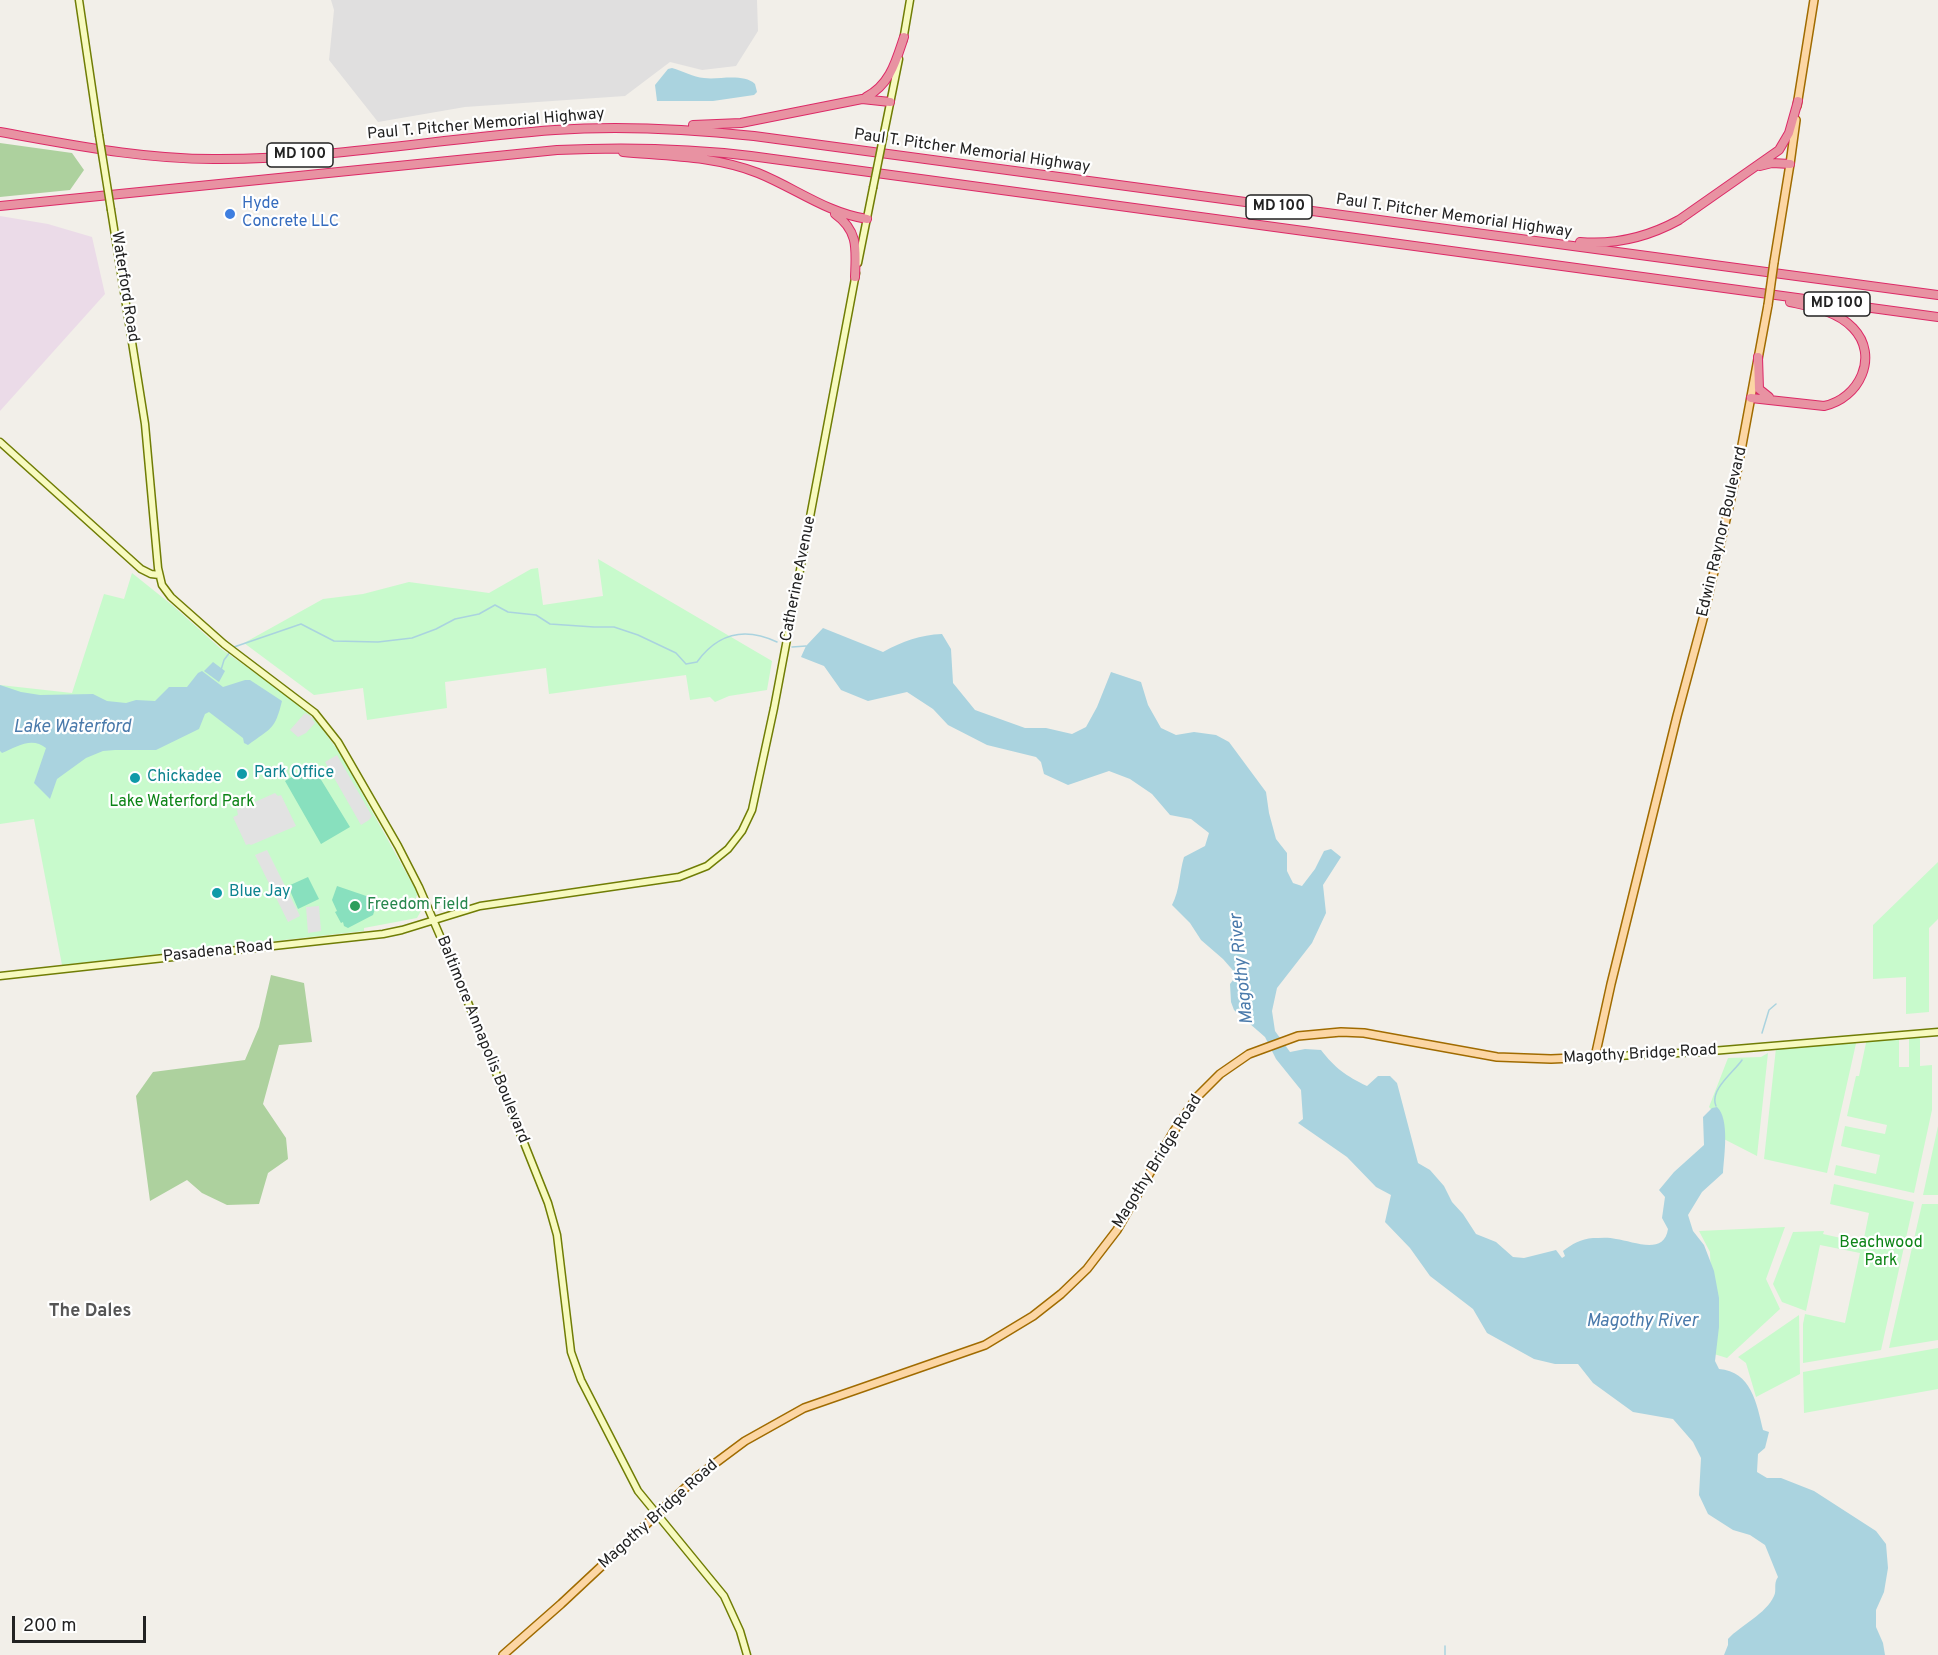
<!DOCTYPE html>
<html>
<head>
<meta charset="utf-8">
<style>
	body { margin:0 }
	#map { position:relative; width:1938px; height:1655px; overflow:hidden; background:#f2efe9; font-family:Overpass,sans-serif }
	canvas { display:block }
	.scale { position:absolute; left:12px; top:1616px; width:134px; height:27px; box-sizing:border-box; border:3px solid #222; border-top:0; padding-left:8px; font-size:18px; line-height:21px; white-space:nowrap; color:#222; -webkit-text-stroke:4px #fff; paint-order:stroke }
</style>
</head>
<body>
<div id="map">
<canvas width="1938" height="1655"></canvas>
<div class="scale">200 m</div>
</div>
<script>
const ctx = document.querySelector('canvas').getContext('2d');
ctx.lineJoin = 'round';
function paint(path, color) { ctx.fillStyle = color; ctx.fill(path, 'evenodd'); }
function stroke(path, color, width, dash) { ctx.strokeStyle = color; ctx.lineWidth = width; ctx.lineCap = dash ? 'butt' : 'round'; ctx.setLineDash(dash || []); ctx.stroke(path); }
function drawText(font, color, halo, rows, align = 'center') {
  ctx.font = font + ' Overpass,sans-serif'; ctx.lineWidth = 4.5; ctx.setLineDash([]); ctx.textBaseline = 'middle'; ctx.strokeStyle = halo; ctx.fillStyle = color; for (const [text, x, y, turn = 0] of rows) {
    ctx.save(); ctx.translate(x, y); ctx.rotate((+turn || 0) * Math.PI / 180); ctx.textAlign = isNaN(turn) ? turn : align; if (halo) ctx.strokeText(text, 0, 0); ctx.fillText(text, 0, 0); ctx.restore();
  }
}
paint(new Path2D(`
	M 331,0 L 757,0 L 758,31 L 736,66 L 702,70 L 670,62 L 625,96 L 465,107 L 378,122 L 329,60 L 334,10 Z`), '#e0dfdf');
paint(new Path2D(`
	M 0,216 L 48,224 L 92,237 L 105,294 L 0,411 Z`), '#ebdbe8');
paint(new Path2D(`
	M 0,143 L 72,153 L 84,170 L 70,190 L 0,197 Z
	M 271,975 L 304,983 L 312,1042 L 279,1045 L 263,1104 L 286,1138 L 288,1159 L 268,1173 L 259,1204 L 227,1205 L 202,1193 L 187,1180 L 150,1201 L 136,1096 L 153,1072 L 245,1060 L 259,1027 Z`), '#add19e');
paint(new Path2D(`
	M 598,559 L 772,661 L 767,690 L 729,696 L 715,702 L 710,697 L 690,700 L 686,675 L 549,694 L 546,668 L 445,682 L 447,708 L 367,720 L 363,688 L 314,695 L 244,643 L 323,599 L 363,594 L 409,582 L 489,593 L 531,569 L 538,568 L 543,605 L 603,596 Z
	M 132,573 L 172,605 L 220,648 L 295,701 L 317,722 L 339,752 L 418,894 L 416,897 L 422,909 L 417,918 L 364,928 L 364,931 L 62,965 L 34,819 L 0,824 L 0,685 L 72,693 L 104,594 L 124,599 Z
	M 1938,862 L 1938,919 L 1929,928 L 1929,1012 L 1906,1014 L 1906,977 L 1873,979 L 1873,925 Z
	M 1920,1030 L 1920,1066 L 1932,1065 L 1932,1110 L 1914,1193 L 1834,1175 L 1836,1165 L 1876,1174 L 1880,1155 L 1841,1146 L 1845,1126 L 1885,1134 L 1887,1125 L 1847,1116 L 1856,1076 L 1859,1076 L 1867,1038 L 1871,1034 L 1899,1031 L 1899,1067 L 1909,1067 L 1909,1031 Z
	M 1853,1035 L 1857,1039 L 1827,1173 L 1764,1159 L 1776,1048 L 1786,1042 Z
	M 1768,1053 L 1757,1156 L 1718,1136 L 1722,1121 L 1709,1107 L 1728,1058 L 1761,1057 Z
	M 1938,1126 L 1938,1195 L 1923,1195 Z
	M 1834,1184 L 1914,1202 L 1881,1350 L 1803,1363 L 1803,1324 L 1805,1314 L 1845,1323 L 1860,1253 L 1820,1245 L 1806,1311 L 1782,1302 L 1773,1284 L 1793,1232 L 1824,1231 L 1823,1234 L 1863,1243 L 1869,1213 L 1830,1204 Z
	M 1922,1204 L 1938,1204 L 1938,1340 L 1889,1348 Z
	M 1785,1227 L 1766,1279 L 1780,1309 L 1727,1358 L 1714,1354 L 1710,1252 L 1699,1231 Z
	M 1799,1315 L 1800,1374 L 1756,1397 L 1746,1363 L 1738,1357 Z
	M 1938,1348 L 1938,1389 L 1804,1413 L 1803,1372 Z`), '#c8facc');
paint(new Path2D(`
	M 312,765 L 350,827 L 321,844 L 285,781 Z
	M 308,877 L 319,899 L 298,909 L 288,886 Z
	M 337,886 L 378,900 L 373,915 L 348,928 L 344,926 L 343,922 L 341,923 L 335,912 L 337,911 L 332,900 Z`), '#88e0be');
paint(new Path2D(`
	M 305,713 L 313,718 L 312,719 L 315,723 L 306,733 L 298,737 L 290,730 Z
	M 337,755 L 372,816 L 369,820 L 361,825 L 325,762 Z
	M 275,793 L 278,796 L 281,795 L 296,826 L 251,845 L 249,844 L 246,845 L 233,817 L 238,815 L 237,810 Z
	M 267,850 L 300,916 L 288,922 L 255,855 Z
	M 319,906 L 321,931 L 308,933 L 306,907 Z`), '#e2e2e2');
paint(new Path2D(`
	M 672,68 C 683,71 693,77 704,78 C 719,80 743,73 755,84 L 757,92 L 754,95 L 713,101 L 657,101 L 655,85 L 668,69 Z
	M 823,628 L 883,652 C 903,641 920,635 942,634 L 951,649 L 953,683 L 975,710 L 1025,728 L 1046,728 L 1072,734 L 1086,727 L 1097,707 L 1111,672 L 1141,682 L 1148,705 L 1161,728 L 1176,735 L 1194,732 L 1216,735 L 1229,742 L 1266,792 L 1269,813 L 1276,839 L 1287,853 L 1287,871 L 1293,883 L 1302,886 L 1315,869 L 1324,851 L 1331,849 L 1341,857 L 1323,885 L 1326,913 L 1312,943 L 1277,988 L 1272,1011 L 1275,1031 L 1290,1052 L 1305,1049 L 1321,1050 C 1335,1068 1346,1076 1367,1086 L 1378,1076 L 1390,1076 L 1397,1083 L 1418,1163 L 1430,1170 L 1444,1186 L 1452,1202 L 1463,1214 L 1476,1234 L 1496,1242 L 1513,1257 L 1524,1258 L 1556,1250 L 1562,1258 L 1565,1256 L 1563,1251 C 1572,1244 1581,1239 1593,1238 C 1600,1238 1609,1237 1616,1239 C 1633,1241 1664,1256 1668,1229 L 1662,1218 L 1665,1197 L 1659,1190 L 1674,1172 L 1704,1145 L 1703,1117 L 1712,1108 L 1717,1107 C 1730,1119 1724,1156 1723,1173 L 1702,1192 L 1688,1215 L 1693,1231 L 1704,1245 L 1714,1271 L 1719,1298 L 1719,1327 L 1715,1361 L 1719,1369 C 1751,1371 1757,1404 1763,1430 L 1769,1432 L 1765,1448 L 1758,1454 L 1757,1472 L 1767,1478 L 1781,1478 L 1814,1491 L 1876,1531 L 1886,1544 L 1888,1568 L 1884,1592 L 1876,1610 L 1876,1627 L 1883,1643 L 1885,1655 L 1724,1655 L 1728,1645 L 1728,1639 C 1741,1625 1766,1614 1774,1596 C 1777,1590 1773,1584 1778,1577 L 1765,1545 L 1750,1535 L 1733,1530 L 1708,1514 L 1699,1495 L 1701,1458 L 1693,1442 L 1673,1419 L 1633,1412 L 1593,1383 L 1578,1364 L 1555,1364 L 1534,1359 L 1487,1333 L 1473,1309 L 1430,1276 L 1410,1248 L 1385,1222 L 1391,1195 L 1376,1187 L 1347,1157 L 1298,1123 L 1303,1119 L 1301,1090 L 1276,1059 L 1265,1037 L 1234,1010 L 1231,1002 L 1230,984 L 1237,975 L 1223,959 L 1201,940 L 1190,923 L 1172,905 C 1180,890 1179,874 1184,857 L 1205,846 L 1209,833 L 1191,819 L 1170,815 L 1152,794 L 1130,779 L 1109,771 L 1068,785 L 1044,774 L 1041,762 L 1036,757 L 987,745 L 948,725 L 933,709 L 907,692 L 868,701 L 841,690 L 824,666 L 801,657 L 806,646 Z
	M 213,662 L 225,671 L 219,682 L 204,671 Z
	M 202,671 L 223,687 L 245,680 L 250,680 L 282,701 C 275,730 271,728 248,745 L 244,743 L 243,738 L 209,712 L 205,714 L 199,729 L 156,750 L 115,750 L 103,751 L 86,758 L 57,779 L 50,799 L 34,783 L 46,748 C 32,736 16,747 2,753 L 0,751 L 0,685 L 21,692 L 40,695 L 93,694 L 107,701 L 126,703 L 136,700 L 155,701 L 169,687 L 187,687 L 198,673 Z`), '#aad3df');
stroke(new Path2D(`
	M 234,647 L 301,624 L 334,641 L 378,642 L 412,638 L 436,629 L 455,619 L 479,614 L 495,605 L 508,612 L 536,615 L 550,624 L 594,627 L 614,627 L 638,635 L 676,653 L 686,664 L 697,662 C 718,633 745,627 777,642
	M 792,647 L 806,646
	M 221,670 L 224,660 L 230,652
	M 1762,1033 L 1769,1010 L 1776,1004
	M 1716,1106 C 1709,1090 1734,1072 1742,1060
	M 1445,1646 L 1445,1655`), '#aad3df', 1.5);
const secondary = new Path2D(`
	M 79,0 L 99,135
	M 903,41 L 910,0
	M 883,138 L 899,59
	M 111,210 L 145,424 L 158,568 L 162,585 L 171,597 L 224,644 L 315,713 L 338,742 L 398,846 L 419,887 L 459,980 L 548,1203 L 557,1235 L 571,1352 L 581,1380 L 638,1491 L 724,1596 L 740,1631 L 747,1655
	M 858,263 L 873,188
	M 0,442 L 141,569 L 151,574 L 159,575
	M 0,976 L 383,934 L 402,930 L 480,906 L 679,877 L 707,866 L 728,849 L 742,831 L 752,810 L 774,708 L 856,273
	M 1595,1057 L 1700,1052 L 1938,1032`);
const primary = new Path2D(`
	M 1797,106 L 1814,0
	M 1774,262 L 1790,164 L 1796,120
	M 503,1655 L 561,1604 L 698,1476 L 745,1441 L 804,1408 L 985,1345 L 1033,1316 L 1061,1294 L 1087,1269 L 1117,1230 L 1174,1131 L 1197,1097 L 1220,1074 L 1249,1054 L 1298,1036 L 1341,1032 L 1364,1033 L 1497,1057 L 1551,1059 L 1595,1057 L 1611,984 L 1677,716 L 1703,619 L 1737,472 L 1768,305`);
const highway = new Path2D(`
	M 866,97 C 890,85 896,61 904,37
	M 693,125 L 741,123 L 862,99 L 890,102
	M 0,132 C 73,145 146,160 220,159 C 332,159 444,138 555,130 C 622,125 688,129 754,136 L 1938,295
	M 623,152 C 668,156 715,156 758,173 C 795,188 827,213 867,219
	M 1760,166 L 1772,163 L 1790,164
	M 0,206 L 557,150 C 622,147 686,148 751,156 L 1938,317
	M 835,214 C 859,231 856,250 855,277
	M 1580,242 C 1615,245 1648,237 1679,220 L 1779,150 L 1789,133 L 1798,101
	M 1758,357 L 1759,389 L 1769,397
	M 1751,398 L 1824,406 C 1859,399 1880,356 1853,328 C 1837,311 1812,307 1790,302`);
stroke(secondary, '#707d05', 9);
stroke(primary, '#a06b00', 10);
stroke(highway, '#dc2a67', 10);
stroke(secondary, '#f7fabf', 6);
stroke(primary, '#fcd6a4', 7);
stroke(highway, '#e892a2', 8);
const secondaryBridge = new Path2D(`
	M 99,135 L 111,210
	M 873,188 L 883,138`);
const primaryBridge = new Path2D(`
	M 1768,305 L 1774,262`);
stroke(secondaryBridge, '#707d05', 9, []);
stroke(primaryBridge, '#a06b00', 10, []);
stroke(secondaryBridge, '#f7fabf', 6);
stroke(primaryBridge, '#fcd6a4', 7);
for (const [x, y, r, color] of [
	[230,214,6,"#3f7fe0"],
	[242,774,6,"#0f9aa8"],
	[135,778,6,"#0f9aa8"],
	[217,893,6,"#0f9aa8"],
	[355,906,6,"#2e9e5b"]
]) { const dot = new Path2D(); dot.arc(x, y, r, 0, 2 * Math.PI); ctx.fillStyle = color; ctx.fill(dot); stroke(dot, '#fff', 2); }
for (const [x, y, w] of [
	[300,155,66],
	[1279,207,66],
	[1837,304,66]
]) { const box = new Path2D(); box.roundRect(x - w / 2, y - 12, w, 24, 4.5); ctx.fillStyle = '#fff'; ctx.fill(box); stroke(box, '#222', 1.5); }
drawText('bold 15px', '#222', null, [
	["MD 100",300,155],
	["MD 100",1279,207],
	["MD 100",1837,304]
]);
drawText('16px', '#222', '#fff', [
	["Paul T. Pitcher Memorial Highway",486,125,-5],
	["Paul T. Pitcher Memorial Highway",972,152,8],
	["Paul T. Pitcher Memorial Highway",1454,217,8],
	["Waterford Road",124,287,81],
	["Edwin Raynor Boulevard",1723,532,-77],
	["Catherine Avenue",799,579,-79],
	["Pasadena Road",218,952,-6],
	["Baltimore Annapolis Boulevard",482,1040,68],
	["Magothy Bridge Road",1640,1055,-3],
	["Magothy Bridge Road",1158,1162,-58],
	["Magothy Bridge Road",659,1515,-42]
]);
drawText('16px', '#366cbe', '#fff', [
	["Hyde",242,205],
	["Concrete LLC",242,223]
], 'left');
drawText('16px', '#0d838f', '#fff', [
	["Park Office",254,774],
	["Chickadee",147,778],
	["Blue Jay",229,893]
], 'left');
drawText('16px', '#0c8416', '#fff', [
	["Lake Waterford Park",182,803],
	["Beachwood",1881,1244],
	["Park",1881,1262]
]);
drawText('16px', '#27864d', '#fff', [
	["Freedom Field",367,906]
], 'left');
drawText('italic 18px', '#4a7aab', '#fff', [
	["Lake Waterford",72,728],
	["Magothy River",1243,969,-96],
	["Magothy River",1642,1322]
]);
drawText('bold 18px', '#555', '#fff', [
	["The Dales",90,1312]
]);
</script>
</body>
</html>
